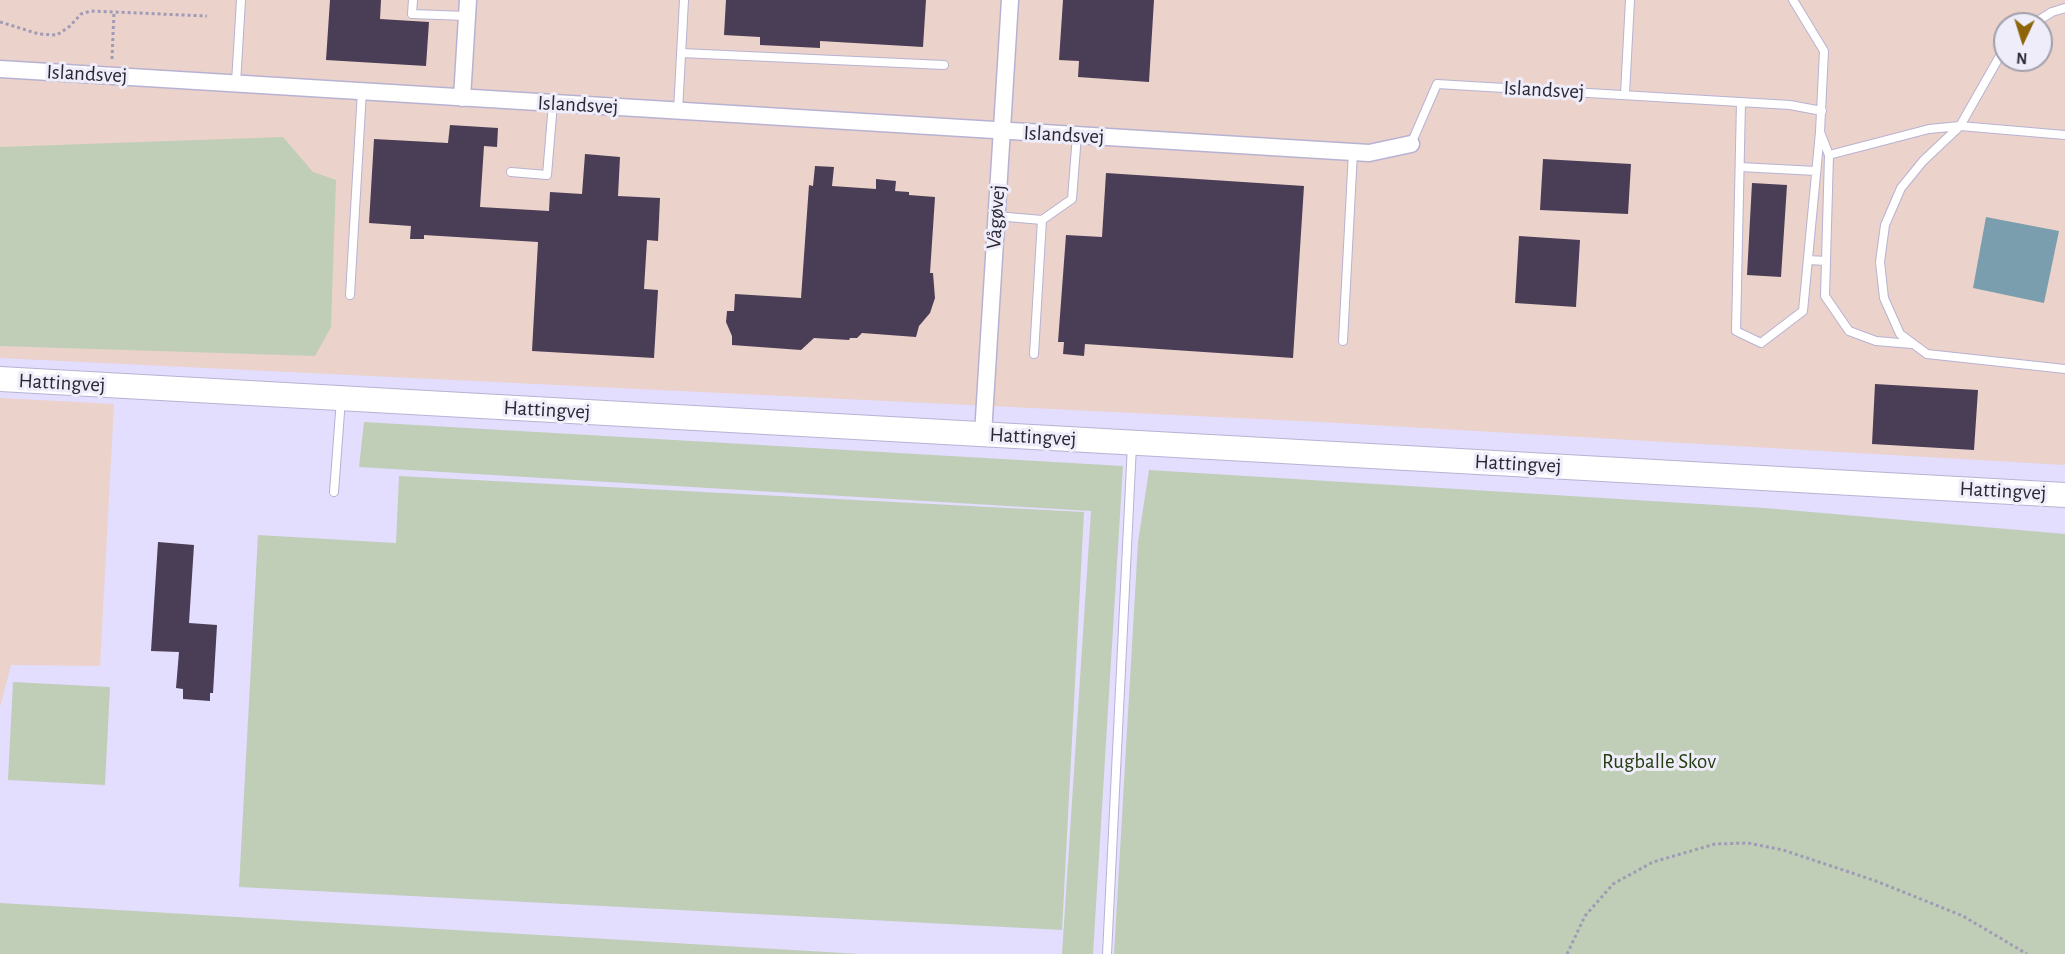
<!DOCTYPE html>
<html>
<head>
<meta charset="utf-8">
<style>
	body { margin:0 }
	#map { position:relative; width:2065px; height:954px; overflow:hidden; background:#e3ddfe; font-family:"Alegreya Sans",sans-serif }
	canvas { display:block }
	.north { position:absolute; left:1993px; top:12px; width:60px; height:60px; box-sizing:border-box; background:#efedfa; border:2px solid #a19fac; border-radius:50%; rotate:184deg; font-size:16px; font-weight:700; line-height:24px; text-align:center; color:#2c2936 }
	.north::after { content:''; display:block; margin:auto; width:21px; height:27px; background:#8e6409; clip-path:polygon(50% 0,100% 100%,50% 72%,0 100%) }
</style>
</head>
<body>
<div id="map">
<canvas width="2065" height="954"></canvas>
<div class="north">N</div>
</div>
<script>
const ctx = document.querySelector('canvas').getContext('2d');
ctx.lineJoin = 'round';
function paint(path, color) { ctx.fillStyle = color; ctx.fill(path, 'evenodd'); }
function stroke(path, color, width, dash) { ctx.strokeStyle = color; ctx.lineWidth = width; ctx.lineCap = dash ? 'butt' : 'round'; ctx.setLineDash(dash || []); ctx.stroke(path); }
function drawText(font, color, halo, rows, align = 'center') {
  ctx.font = font + ' "Alegreya Sans",sans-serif'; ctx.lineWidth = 6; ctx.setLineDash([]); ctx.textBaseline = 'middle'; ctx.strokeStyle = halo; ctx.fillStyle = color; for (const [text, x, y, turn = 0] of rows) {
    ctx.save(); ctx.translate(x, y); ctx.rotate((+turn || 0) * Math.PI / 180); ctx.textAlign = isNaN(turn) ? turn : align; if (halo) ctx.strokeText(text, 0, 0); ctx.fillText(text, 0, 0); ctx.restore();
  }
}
paint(new Path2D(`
	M 0,0 L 2065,0 L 2065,465 L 1320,422 L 0,358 ZM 2005,24 L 2041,24 L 2041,60 L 2005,60 Z
	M 0,398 L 114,404 L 100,666 L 11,665 L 0,707 Z`), '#ebd2cb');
paint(new Path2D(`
	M 283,137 L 313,172 L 336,180 L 331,327 L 315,356 L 0,346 L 0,147 Z
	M 364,422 L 1123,466 L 1093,954 L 1062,954 L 1091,511 L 359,467 Z
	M 1149,470 L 1765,508 L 2065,534 L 2065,954 L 1114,954 L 1138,542 Z
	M 399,476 L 1084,512 L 1062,930 L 239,887 L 258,535 L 396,543 Z
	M 13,682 L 110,687 L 105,785 L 8,780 Z
	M 0,903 L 860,954 L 0,954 Z`), '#c0ceb8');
paint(new Path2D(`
	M 1986,217 L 2059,231 L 2044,303 L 1973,288 Z`), '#7b9eae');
paint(new Path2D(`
	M 330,0 L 381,0 L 380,19 L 429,22 L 426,66 L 326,60 Z
	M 726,0 L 926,0 L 923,47 L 820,41 L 820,48 L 760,45 L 760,37 L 724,35 Z
	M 1063,0 L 1154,0 L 1149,82 L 1078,77 L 1079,61 L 1059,60 Z
	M 450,125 L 498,128 L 497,147 L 484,146 L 480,207 L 549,211 L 550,192 L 582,194 L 585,154 L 620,157 L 618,196 L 660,198 L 658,241 L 647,240 L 644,289 L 658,290 L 654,358 L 532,351 L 538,242 L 424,235 L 424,239 L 410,239 L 411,226 L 369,223 L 374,139 L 448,143 Z
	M 1543,159 L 1631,164 L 1628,214 L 1540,210 Z
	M 815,166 L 834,167 L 832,186 L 876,189 L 876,179 L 896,181 L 895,191 L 909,192 L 909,195 L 935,197 L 930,273 L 933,273 L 935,298 L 930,313 L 919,326 L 916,337 L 862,333 L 857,338 L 850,338 L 849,340 L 814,338 L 801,350 L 732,345 L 732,336 L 726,322 L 727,311 L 734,311 L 735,294 L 801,298 L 809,185 L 813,186 Z
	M 1106,173 L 1304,186 L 1293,358 L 1085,344 L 1084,356 L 1063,354 L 1064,342 L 1058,342 L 1066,235 L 1102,237 Z
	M 1752,183 L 1787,185 L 1781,277 L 1747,275 Z
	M 1519,236 L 1580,240 L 1576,307 L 1515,303 Z
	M 1875,384 L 1978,390 L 1974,450 L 1872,444 Z
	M 158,542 L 194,545 L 189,623 L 217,625 L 213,693 L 210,693 L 210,701 L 183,699 L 183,689 L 176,688 L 179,652 L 151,651 Z`), '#4a3d56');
const lane = new Path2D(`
	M 413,0 L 412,14 L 467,16
	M 1793,0 L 1824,51 L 1820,132 L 1829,155
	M 2033,24 L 2052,12 L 2065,8
	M 2005,47 L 1960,126 L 1923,161 L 1901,188 L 1885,225 L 1880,262 L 1884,298 L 1900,334 L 1927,354 L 2065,369
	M 681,53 L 944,65
	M 236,83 L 241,0
	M 1625,94 L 1630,0
	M 1741,102 L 1736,331 L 1761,343 L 1803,311 L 1820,132
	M 678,111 L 684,0
	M 1411,144 L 1437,84 L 1790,105 L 1822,111
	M 1740,167 L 1816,171
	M 511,172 L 547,175 L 553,103
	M 996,216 L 1042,220
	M 1808,260 L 1826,261
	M 350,295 L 362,91
	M 1343,341 L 1353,152
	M 1912,344 L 1876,341 L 1849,331 L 1825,296 L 1829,155 L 1929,129 L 1960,126 L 2065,135
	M 1034,354 L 1042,220 L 1072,199 L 1077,135
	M 334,492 L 341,399
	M 1107,954 L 1132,445`);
const street = new Path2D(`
	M 0,69 L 1369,153 L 1411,144
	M 462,98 L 468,0
	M 983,434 L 1010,0`);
const secondary = new Path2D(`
	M 0,379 L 2065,495`);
stroke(lane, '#b8b2d2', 10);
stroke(street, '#b8b2d2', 19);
stroke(secondary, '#b8b2d2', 26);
stroke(new Path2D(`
	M 0,22 L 39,34 L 57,35 L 70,26 L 81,14 L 91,11 L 207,16
	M 112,59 L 114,12
	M 1567,954 L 1585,916 L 1613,884 L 1653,862 L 1715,844 L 1748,843 L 1783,850 L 1876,881 L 1963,916 L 2027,954`), '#a09bb5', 3, [3, 3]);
stroke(lane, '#fff', 8);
stroke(street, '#fff', 16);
stroke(secondary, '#fff', 24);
drawText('21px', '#2c2936', '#efedfa', [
	["Islandsvej",87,74,3],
	["Islandsvej",1544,90,3],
	["Islandsvej",578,105,3],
	["Islandsvej",1064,135,3],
	["Vågøvej",996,217,-86],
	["Hattingvej",62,383,3],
	["Hattingvej",547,410,3],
	["Hattingvej",1033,437,3],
	["Hattingvej",1518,464,3],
	["Hattingvej",2003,491,3]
]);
drawText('21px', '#233d11', '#efedfa', [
	["Rugballe Skov",1659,762]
]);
</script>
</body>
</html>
